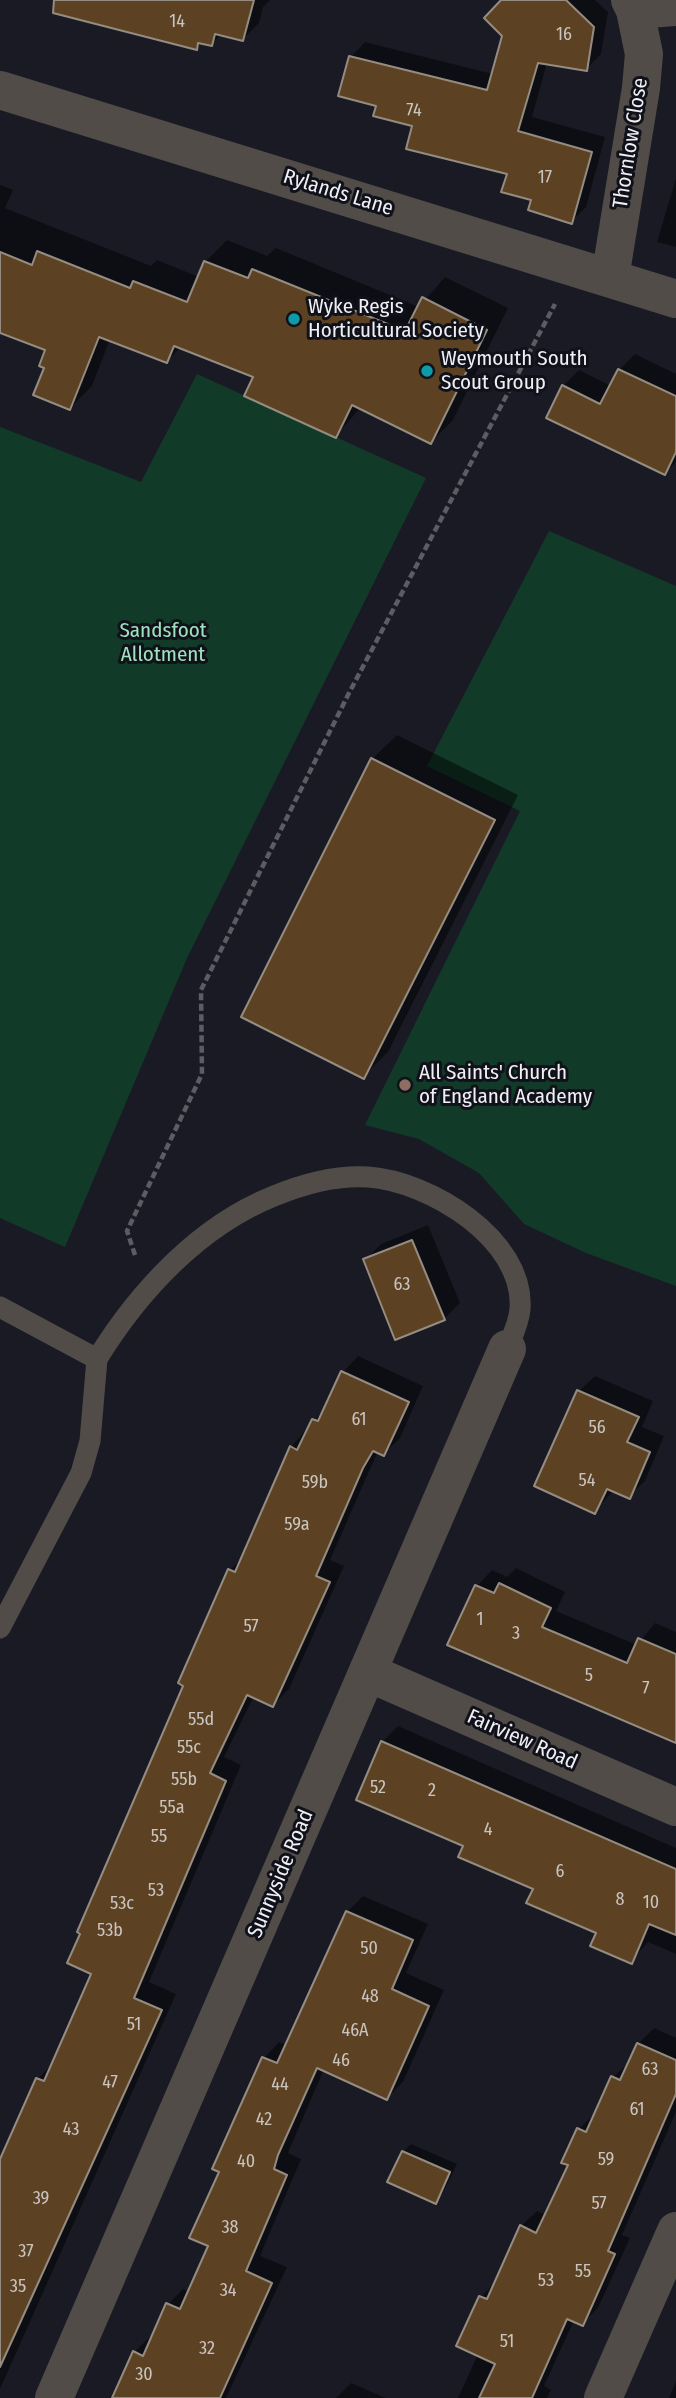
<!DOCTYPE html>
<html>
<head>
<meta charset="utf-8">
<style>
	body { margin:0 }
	canvas { display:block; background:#191a24 }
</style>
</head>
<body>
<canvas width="676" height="2398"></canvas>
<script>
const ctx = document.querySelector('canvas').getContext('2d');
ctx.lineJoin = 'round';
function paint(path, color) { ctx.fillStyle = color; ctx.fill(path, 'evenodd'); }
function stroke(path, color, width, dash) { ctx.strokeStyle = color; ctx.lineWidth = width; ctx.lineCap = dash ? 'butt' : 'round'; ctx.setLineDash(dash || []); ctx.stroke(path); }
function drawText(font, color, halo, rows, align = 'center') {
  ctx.font = font + ' "Fira Sans Condensed",sans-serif'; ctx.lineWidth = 6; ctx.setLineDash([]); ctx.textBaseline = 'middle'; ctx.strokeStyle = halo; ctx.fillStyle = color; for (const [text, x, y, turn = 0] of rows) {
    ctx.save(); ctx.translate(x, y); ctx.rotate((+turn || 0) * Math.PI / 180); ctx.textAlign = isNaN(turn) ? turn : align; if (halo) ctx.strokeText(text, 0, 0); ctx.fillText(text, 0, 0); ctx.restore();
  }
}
paint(new Path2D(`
	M 197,374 L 426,478 L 187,958 L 65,1247 L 0,1218 L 0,427 L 141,482 Z
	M 549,531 L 676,586 L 676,1286 L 586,1253 L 524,1224 L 479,1173 L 419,1139 L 365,1125 L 520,811 L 427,766 Z`), '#123a28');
paint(new Path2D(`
	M 108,0 L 270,0 L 263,7 L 259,23 L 243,39 L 222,34 L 211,44 L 202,42 L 196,48 Z
	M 504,0 L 595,0 L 608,12 L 601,54 L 586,69 L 547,63 L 532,117 L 605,137 L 586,207 L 571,222 L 533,199 L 509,173 L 378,104 L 351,57 L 365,42 L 493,74 L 504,36 Z
	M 676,178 L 676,247 L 657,242 Z
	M 0,185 L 13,190 L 5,208 L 151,266 L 157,260 L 199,277 L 205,262 L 227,240 L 267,256 L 276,248 L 419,307 L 445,277 L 508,308 L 453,420 L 431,442 L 361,407 L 336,436 L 256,376 L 181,347 L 167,361 L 110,339 L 92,386 L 70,408 L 46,368 L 47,349 L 0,331 Z
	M 635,354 L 676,374 L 676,462 L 665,473 L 563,386 L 579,370 L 611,386 L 619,370 Z
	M 397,735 L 518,795 L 388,1052 L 364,1076 L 372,759 Z
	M 428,1225 L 460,1303 L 444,1319 L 365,1260 L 381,1244 Z
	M 358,1356 L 423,1386 L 400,1438 L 384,1454 L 378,1451 L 330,1560 L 344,1566 L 289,1689 L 273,1705 L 254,1696 L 224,1757 L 241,1765 L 149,1982 L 176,1994 L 0,2389 L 0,2167 L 38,2079 L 53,2063 L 94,1973 L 171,1725 L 212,1609 L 230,1570 L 245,1555 L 291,1447 L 326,1407 L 343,1372 Z
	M 595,1376 L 653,1401 L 642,1427 L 664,1436 L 645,1481 L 629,1496 L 614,1490 L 595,1511 L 579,1391 Z
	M 516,1568 L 565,1592 L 556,1611 L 637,1645 L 655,1623 L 676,1632 L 676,1742 L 477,1586 L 492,1570 L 507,1577 Z
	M 398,1726 L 676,1848 L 676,1954 L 648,1942 L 631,1961 L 598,1932 L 535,1888 L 465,1846 L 358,1799 L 382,1742 Z
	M 363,1896 L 428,1924 L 406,1973 L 444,1990 L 403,2082 L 387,2098 L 324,2069 L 288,2153 L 301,2159 L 260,2256 L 287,2267 L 226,2398 L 114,2398 L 134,2352 L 150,2337 L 153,2338 L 168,2304 L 183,2289 L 190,2292 L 210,2245 L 221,2171 L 264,2058 L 279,2042 L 287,2046 L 347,1912 Z
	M 654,2028 L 676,2038 L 676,2112 L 622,2235 L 630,2238 L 598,2308 L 582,2324 L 574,2320 L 544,2386 L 551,2390 L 547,2398 L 458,2398 L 478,2354 L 481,2297 L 497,2280 L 521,2226 L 537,2211 L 546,2215 L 570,2164 L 579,2129 L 594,2114 L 613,2077 L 630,2062 L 638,2044 Z
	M 411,2144 L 457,2164 L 443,2193 L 435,2201 L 403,2152 Z
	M 676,2381 L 676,2398 L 669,2398 Z
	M 351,2383 L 386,2398 L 336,2398 Z`), '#0007');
const building = new Path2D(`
	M 54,0 L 254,0 L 243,41 L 215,34 L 212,46 L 198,43 L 197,50 L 53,13 Z
	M 501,0 L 566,0 L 594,27 L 587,71 L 538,63 L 518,131 L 592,152 L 572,224 L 528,210 L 531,200 L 501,192 L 507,174 L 406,149 L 412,126 L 373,116 L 376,106 L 338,96 L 349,56 L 487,90 L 502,36 L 484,18 Z
	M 37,251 L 130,288 L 133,281 L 187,302 L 204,261 L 248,278 L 252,269 L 405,331 L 422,297 L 487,330 L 431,444 L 352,405 L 336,438 L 244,396 L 253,377 L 174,346 L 167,363 L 99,337 L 70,410 L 33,395 L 44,368 L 39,366 L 45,350 L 0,333 L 0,252 L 32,265 Z
	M 618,369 L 676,396 L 676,452 L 665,475 L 546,418 L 562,385 L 600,404 Z
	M 371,758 L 495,820 L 364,1079 L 241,1017 Z
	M 412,1240 L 445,1320 L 395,1340 L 363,1259 Z
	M 341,1371 L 409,1402 L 384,1456 L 373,1451 L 363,1468 L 316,1576 L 330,1582 L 273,1707 L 247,1695 L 210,1773 L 226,1781 L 134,1998 L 162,2010 L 0,2367 L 0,2159 L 36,2078 L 44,2081 L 91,1974 L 67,1963 L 80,1934 L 77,1932 L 183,1686 L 178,1683 L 228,1569 L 235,1572 L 290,1446 L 297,1450 L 312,1419 L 318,1421 Z
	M 577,1390 L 639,1417 L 627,1442 L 650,1452 L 630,1499 L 607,1489 L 595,1514 L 534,1486 Z
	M 499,1583 L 551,1608 L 542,1627 L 627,1663 L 638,1638 L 676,1654 L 676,1743 L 447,1645 L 475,1585 L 494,1593 Z
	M 381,1741 L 676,1869 L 676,1935 L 649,1924 L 632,1964 L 590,1946 L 596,1933 L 526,1903 L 533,1889 L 458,1857 L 463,1846 L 356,1800 Z
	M 346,1911 L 413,1940 L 392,1989 L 429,2006 L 387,2100 L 317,2068 L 278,2155 L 274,2169 L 287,2175 L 246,2271 L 272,2283 L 220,2398 L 112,2398 L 133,2351 L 143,2356 L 166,2303 L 180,2309 L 208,2246 L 189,2238 L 219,2172 L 212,2169 L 262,2057 L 277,2063 Z
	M 637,2043 L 676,2060 L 676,2094 L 608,2251 L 615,2254 L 583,2326 L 567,2319 L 532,2398 L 479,2398 L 495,2364 L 456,2346 L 479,2296 L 487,2299 L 520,2225 L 536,2233 L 568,2165 L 561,2163 L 577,2128 L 586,2132 L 611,2076 L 620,2080 Z
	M 402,2151 L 450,2172 L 436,2204 L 387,2182 Z`);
paint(building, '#5c4222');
stroke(building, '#958c81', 2);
stroke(new Path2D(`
	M 135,1255 L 127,1231 L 202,1074 L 201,990 L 349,693 L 555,304`), '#5c5c65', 4.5, [7, 3.5]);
stroke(new Path2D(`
	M 0,1307 L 97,1359 C 139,1291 199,1226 274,1196 C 303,1184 337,1175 368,1177 C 429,1181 525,1239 520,1309 C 519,1323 512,1337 507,1349
	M 0,1628 L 81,1473 L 90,1441 L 97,1359`), '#514c48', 21);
stroke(new Path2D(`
	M 630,0 L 635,10 L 676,7
	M 0,90 L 676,299
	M 610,278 L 641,88 L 644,54 L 635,10
	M 369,1673 L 676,1807
	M 54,2398 L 507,1349
	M 603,2398 L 676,2231`), '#514c48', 38);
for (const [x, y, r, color] of [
	[294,319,7,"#0f9aa8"],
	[427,371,7,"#0f9aa8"],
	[405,1085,7,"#8d6e63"]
]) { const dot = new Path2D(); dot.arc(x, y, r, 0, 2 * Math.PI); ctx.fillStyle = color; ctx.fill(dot); stroke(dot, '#11111a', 2.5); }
drawText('18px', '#cac4c1', null, [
	["14",177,22],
	["16",564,35],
	["74",414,111],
	["17",545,178],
	["63",402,1285],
	["61",359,1420],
	["56",597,1428],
	["54",587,1481],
	["59b",315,1483],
	["59a",297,1525],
	["1",480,1620],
	["57",251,1627],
	["3",516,1634],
	["5",589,1676],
	["7",646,1689],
	["55d",201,1720],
	["55c",189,1748],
	["55b",184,1780],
	["52",378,1788],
	["2",432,1791],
	["55a",172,1808],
	["4",488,1830],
	["55",159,1837],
	["6",560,1872],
	["53",156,1891],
	["8",620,1900],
	["10",651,1903],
	["53c",122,1904],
	["53b",110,1931],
	["50",369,1949],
	["48",370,1997],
	["51",134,2025],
	["46A",355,2031],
	["46",341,2061],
	["63",650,2070],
	["47",110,2083],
	["44",280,2085],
	["61",637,2110],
	["42",264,2120],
	["43",71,2130],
	["59",606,2160],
	["40",246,2162],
	["39",41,2199],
	["57",599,2204],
	["38",230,2228],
	["37",26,2252],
	["55",583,2272],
	["53",546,2281],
	["35",18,2287],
	["34",228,2291],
	["51",507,2342],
	["32",207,2349],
	["30",144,2375]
]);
drawText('21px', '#efeff6', '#11111a', [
	["Thornlow Close",631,143,-81],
	["Rylands Lane",338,193,17],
	["Fairview Road",522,1740,24],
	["Sunnyside Road",281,1874,-67]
]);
drawText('21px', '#efeff6', '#11111a', [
	["Wyke Regis",308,307],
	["Horticultural Society",308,331],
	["Weymouth South",441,359],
	["Scout Group",441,383],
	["All Saints' Church",419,1073],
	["of England Academy",419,1097]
], 'left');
drawText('21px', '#9ce3be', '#11111a', [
	["Sandsfoot",163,631],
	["Allotment",163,655]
]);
</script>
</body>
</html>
